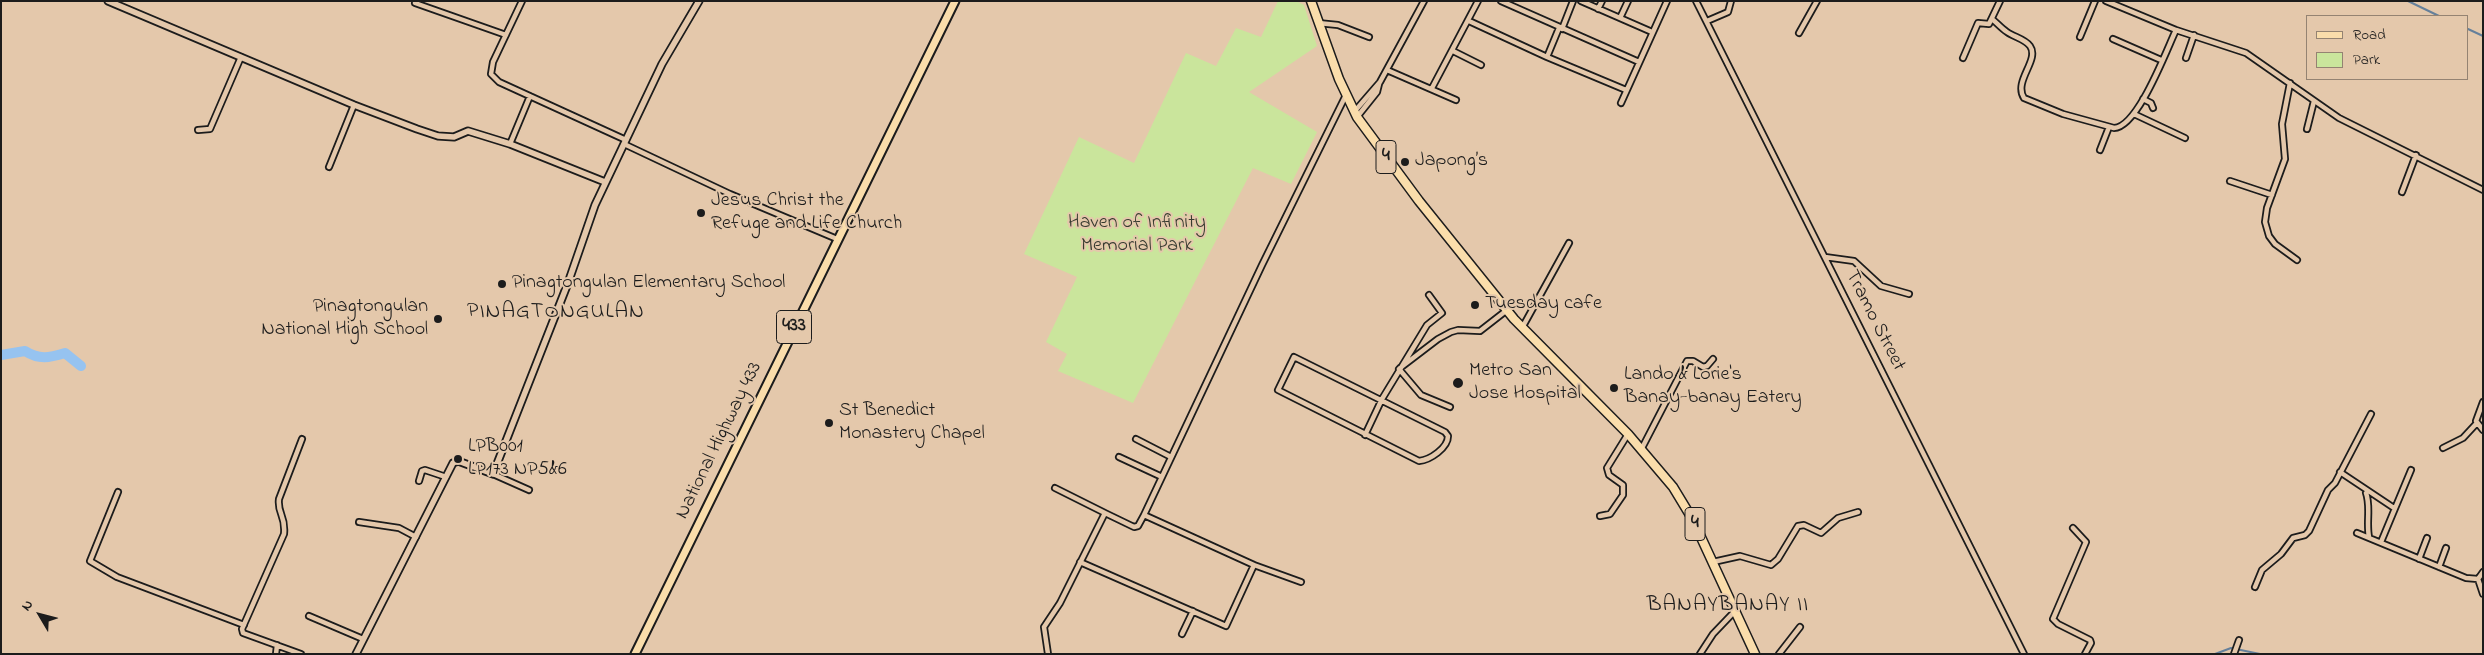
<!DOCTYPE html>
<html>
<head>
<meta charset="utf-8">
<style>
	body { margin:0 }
	#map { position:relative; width:2484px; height:655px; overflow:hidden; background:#e4c8ab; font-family:"Indie Flower",sans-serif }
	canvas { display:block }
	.frame { position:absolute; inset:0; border:2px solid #1c1c1c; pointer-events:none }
	.legend { position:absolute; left:2306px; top:15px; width:162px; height:65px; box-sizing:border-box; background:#e4c8ab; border:1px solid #948372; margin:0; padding:6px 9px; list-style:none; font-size:15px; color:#1c1c1c }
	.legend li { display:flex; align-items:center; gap:10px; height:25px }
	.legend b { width:25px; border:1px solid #948372 }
	.north { position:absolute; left:15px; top:590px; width:50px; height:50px; -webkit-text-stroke:4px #e4c8ab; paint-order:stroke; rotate:307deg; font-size:14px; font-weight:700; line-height:20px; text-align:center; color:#1c1c1c }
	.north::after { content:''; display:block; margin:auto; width:18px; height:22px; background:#1c1c1c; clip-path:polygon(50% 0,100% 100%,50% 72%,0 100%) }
</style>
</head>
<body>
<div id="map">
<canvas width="2484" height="655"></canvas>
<div class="frame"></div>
<ul class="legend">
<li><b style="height:6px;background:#faddab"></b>Road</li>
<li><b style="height:14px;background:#cae59c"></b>Park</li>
</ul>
<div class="north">N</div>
</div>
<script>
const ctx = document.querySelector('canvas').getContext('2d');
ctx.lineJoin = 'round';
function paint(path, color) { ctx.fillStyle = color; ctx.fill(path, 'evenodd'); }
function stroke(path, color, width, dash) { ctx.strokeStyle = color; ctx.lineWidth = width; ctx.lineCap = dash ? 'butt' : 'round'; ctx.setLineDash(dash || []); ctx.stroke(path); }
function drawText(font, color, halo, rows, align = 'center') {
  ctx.font = font + ' "Indie Flower",sans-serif'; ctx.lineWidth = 4; ctx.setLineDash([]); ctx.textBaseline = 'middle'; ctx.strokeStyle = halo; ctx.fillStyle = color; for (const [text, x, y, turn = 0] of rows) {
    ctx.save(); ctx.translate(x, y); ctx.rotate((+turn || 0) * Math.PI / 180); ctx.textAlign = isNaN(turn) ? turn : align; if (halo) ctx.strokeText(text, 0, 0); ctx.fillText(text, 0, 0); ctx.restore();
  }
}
paint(new Path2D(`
	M 1278,1 L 1296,1 L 1304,5 L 1317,46 L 1249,92 L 1317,132 L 1291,184 L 1253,168 L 1133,403 L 1058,371 L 1067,354 L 1046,342 L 1077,277 L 1024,254 L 1079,137 L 1134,163 L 1186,53 L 1216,66 L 1236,28 L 1261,37 Z`), '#cae59c');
stroke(new Path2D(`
	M 2408,1 L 2439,16
	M 2468,29 L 2483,36
	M 2215,654 L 2231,648 L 2260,654`), '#65809b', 2);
stroke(new Path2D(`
	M 1,355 L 25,351 C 39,360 49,358 65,353 L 81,366`), '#96c3f0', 10);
const minor = new Path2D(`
	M 522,1 L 493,62 L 491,74 L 499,82 L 626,140
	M 1501,1 L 1639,62
	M 1581,1 L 1652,32
	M 1696,1 L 2024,654
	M 2106,1 L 2176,30 L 2246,53 L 2339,118 L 2483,190
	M 415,3 L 506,35
	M 1598,9 L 1602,1
	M 1620,18 L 1628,1
	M 1992,19 C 1997,23 2001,28 2007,32 C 2014,37 2025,39 2030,46 C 2040,60 2013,81 2024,98 L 2063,114 L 2114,128 C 2138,127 2166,51 2176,30
	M 1469,21 L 1547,57 L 1626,90
	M 1707,21 L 1728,12 L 1731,1
	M 1318,23 L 1338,25 L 1369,37
	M 1562,29 L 1573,1
	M 1799,33 L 1817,1
	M 2080,37 L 2095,1
	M 2113,39 L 2161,60
	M 1453,51 L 1481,65
	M 1547,57 L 1559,28
	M 1963,58 L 1978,23 L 1989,24 L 2000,1
	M 2186,58 L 2194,35
	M 1387,70 L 1456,100
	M 2290,83 L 2282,124 L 2285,159 L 2267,208 L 2265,222 L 2269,236 L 2275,244 L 2297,260
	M 1432,88 L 1478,1
	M 2143,99 L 2151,103 L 2153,108
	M 1621,103 L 1667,1
	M 1354,112 L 1380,82 L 1424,1
	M 2134,114 L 2185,138
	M 1357,117 L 1377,92 L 1379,84
	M 2307,129 L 2314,101
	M 198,130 L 210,129 L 241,57
	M 510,144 L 530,96
	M 624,144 L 730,194 L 837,239
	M 2100,150 L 2109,127
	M 329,167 L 354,105
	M 2230,181 L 2272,195
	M 2402,192 L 2416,155
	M 1825,257 L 1854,261 L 1881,286 L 1909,294
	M 1522,328 L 1569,243
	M 1294,357 L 1445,432 L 1448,436 C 1448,448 1430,460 1419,461 L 1278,390 Z
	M 1400,368 L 1438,339 L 1451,332 L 1458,330 L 1480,331 L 1507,310
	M 1399,369 L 1421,395 L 1450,407
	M 2483,402 L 2476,421 L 2483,430
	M 1365,435 L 1382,399 L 1427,325 L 1442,313 L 1429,295
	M 1136,439 L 1171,457
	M 1642,448 L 1687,361 L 1693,361 L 1703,367 L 1707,366 L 1713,359
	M 2443,448 L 2463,438 L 2476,424
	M 1119,457 L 1162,477
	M 2340,472 L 2394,508
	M 493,474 L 529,490
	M 419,481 L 422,471 L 425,470 L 446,477
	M 1055,488 L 1105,513
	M 118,492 L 90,561 L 117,577 L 244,625
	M 2366,493 C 2371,507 2366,522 2369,537
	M 1600,516 L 1610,514 L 1623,495 L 1623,485 L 1609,475 L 1607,468 L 1628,434
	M 359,522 L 399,528 L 416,537
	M 2073,528 L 2086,542 L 2053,619 L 2058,624 L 2090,640 L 2091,643 L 2085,654
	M 2357,533 L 2466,578 L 2478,579
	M 2381,542 L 2411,470
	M 2419,559 L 2427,538
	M 1080,562 L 1226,626 L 1254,565 L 1144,515 L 1262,265 L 1346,95
	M 1713,562 L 1740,556 L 1771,565 L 1778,559 L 1798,526 L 1804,525 L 1821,533 L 1838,518 L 1858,512
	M 1254,565 L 1301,582
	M 2439,567 L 2446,548
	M 2483,572 L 2478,579 L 2483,594
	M 2255,587 L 2262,570 L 2281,554 L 2293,538 L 2305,535 L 2309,531 L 2328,490 L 2335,483 L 2371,414
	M 309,616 L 363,639
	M 1182,634 L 1193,611
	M 276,654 L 277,645
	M 301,654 L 243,633 L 242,629 L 284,534 C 286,515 277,514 279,499 L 302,439
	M 1048,654 L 1044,627 L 1060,603 L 1105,513 L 1134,527 L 1138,526 L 1144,515
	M 1700,654 L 1713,634 L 1735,611
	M 1779,654 L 1800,627
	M 2234,654 L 2239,640`);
const tertiary = new Path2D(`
	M 108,1 L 354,105 L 417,129 L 438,136 L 454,137 L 468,131 L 510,144 L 605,182
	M 356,654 L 453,463 L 458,461 L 493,474 L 568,283 L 595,205 L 662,64 L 699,1`);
const primary = new Path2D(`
	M 635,654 L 955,1`);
const trunk = new Path2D(`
	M 1311,1 L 1339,79 L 1357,117 L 1419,201 L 1514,319 L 1628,434 L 1673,487 L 1693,520 L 1755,654`);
stroke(minor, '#1c1c1c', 8);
stroke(tertiary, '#1c1c1c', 9);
stroke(primary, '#1c1c1c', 11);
stroke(trunk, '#1c1c1c', 11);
stroke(minor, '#e4c8ab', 4.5);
stroke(tertiary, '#e4c8ab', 5.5);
stroke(primary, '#faddab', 7);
stroke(trunk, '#faddab', 8);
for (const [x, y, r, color] of [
	[1405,162,5,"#1c1c1c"],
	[701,213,5,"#1c1c1c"],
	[502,284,5,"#1c1c1c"],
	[1475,305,5,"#1c1c1c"],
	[438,319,5,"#1c1c1c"],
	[1458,383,6,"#1c1c1c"],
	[1614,388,5,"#1c1c1c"],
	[829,423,5,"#1c1c1c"],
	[458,459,5,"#1c1c1c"]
]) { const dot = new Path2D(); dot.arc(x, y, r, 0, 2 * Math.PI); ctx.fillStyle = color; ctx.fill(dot); stroke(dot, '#e4c8ab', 2); }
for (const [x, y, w] of [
	[1386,157,20],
	[794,327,35],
	[1695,524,20]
]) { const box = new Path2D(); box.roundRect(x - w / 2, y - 16.5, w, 33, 4); ctx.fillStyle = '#e4c8ab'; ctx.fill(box); stroke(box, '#1c1c1c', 1); }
drawText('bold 19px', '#1c1c1c', null, [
	["4",1386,157],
	["433",794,327],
	["4",1695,524]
]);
drawText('20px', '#1c1c1c', '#e4c8ab', [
	["Japong’s",1415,162],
	["Jesus Christ the",711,202],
	["Refuge and Life Church",711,225],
	["Pinagtongulan Elementary School",512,284],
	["Tuesday cafe",1485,305],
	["Pinagtongulan",428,308,"right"],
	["National High School",428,331,"right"],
	["Metro San",1469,372],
	["Jose Hospital",1469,395],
	["Lando & Lorie's",1624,376],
	["Banay-banay Eatery",1624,399],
	["St Benedict",839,412],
	["Monastery Chapel",839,435],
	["LPB001",468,448],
	["LP173 NP5&6",468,471]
], 'left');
drawText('20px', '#363a2f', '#e4c8ab', [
	["Haven of Infinity",1137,224],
	["Memorial Park",1137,247]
]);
drawText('20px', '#1c1c1c', '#e4c8ab', [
	["Tramo Street",1874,321,63],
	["National Highway 433",720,441,-64]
]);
ctx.letterSpacing = '1px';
drawText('22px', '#1c1c1c', '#e4c8ab', [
	["PINAGTONGULAN",556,313],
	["BANAYBANAY II",1728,606]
]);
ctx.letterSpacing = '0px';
</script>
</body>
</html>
